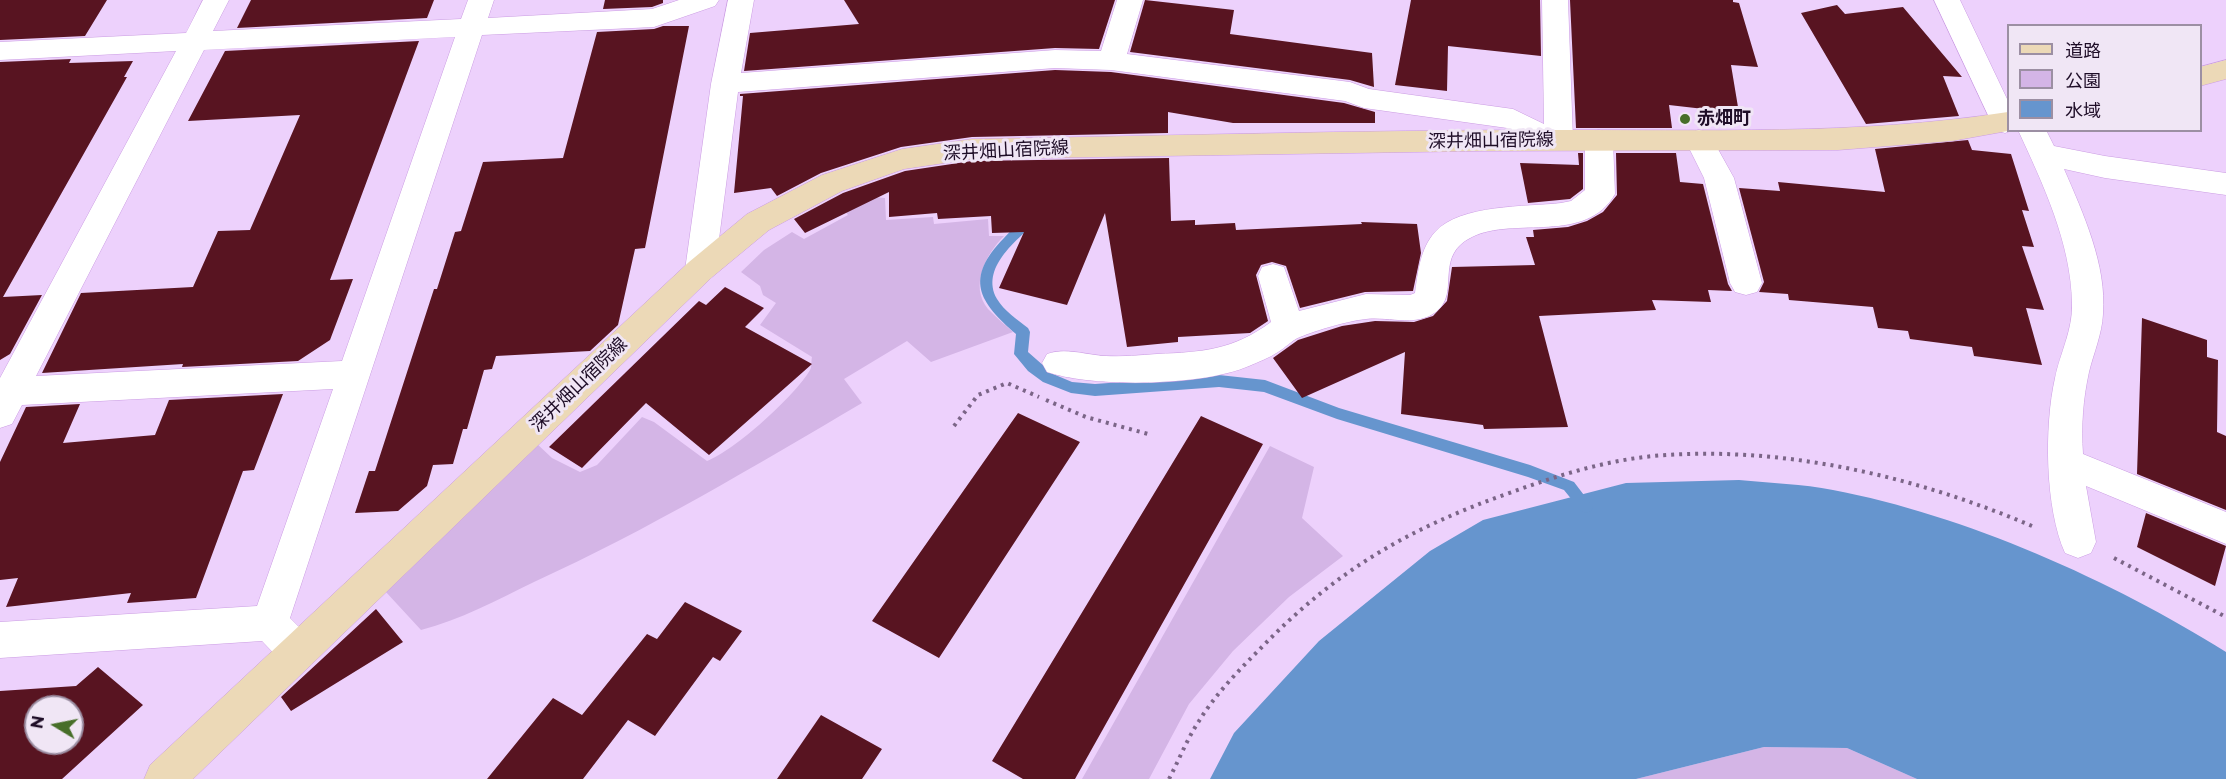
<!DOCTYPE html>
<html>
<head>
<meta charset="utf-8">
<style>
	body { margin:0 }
	#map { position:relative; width:2226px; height:779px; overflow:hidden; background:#edd1fc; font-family:Montserrat,"Noto Sans JP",sans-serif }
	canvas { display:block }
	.legend { position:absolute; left:2007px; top:24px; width:195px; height:108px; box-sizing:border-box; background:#f0e6f5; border:2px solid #9c8fa3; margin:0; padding:8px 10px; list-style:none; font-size:18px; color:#1e0d27 }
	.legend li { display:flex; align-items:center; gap:12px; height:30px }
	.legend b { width:30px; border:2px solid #9c8fa3 }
	.north { position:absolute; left:24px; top:695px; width:60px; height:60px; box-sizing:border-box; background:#f0e6f5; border:2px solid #9c8fa3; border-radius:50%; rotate:280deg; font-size:16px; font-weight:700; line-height:24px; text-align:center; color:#1e0d27 }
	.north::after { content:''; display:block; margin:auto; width:21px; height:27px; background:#476e29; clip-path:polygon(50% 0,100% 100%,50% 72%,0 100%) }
</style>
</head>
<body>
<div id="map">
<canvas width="2226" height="779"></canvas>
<ul class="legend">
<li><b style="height:8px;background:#ecd9b7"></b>道路</li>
<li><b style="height:16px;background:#d4b5e6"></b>公園</li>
<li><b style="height:16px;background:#6695ce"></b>水域</li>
</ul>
<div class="north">N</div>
</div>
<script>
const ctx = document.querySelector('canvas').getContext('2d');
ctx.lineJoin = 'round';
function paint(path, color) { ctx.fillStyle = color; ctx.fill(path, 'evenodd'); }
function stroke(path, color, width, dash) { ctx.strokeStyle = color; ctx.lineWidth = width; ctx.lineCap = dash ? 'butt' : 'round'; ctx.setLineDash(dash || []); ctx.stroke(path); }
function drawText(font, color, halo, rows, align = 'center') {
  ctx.font = font + ' Montserrat,"Noto Sans JP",sans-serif'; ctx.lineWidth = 6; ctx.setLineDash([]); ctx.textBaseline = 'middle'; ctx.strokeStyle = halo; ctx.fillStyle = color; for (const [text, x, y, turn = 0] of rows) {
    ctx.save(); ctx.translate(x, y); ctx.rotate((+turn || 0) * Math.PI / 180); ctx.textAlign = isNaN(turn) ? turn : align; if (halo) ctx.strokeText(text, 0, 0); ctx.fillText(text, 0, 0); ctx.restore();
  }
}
paint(new Path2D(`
	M 873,197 L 885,198 L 886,220 L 933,217 L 934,224 L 988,219 L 989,236 L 1004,236 C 986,254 969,286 988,309 C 996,317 1005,325 1013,332 L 931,362 L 907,341 L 844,379 L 862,403 C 755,466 648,530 534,582 C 497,600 460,620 421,630 L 385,591 L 535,442 L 552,458 L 580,472 L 597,465 L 642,417 L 654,422 L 707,461 C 734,451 795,396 810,370 C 812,367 811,361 812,357 L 760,325 L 776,303 L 763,295 L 760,286 L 741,272 L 764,250 L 792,232 L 804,239 L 848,215 L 840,204 Z
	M 1270,446 L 1314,467 L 1302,518 L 1343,556 L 1289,597 L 1233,651 L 1189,704 L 1149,779 L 1082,779 Z
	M 1764,747 L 1847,748 L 1917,779 L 1636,779 Z`), '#d4b5e6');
paint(new Path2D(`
	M 1739,480 C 1770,483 1803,484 1833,490 C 1965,515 2113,581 2226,652 L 2226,779 L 1917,779 L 1847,748 L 1764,747 L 1636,779 L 1210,779 L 1234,733 L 1319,641 L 1430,551 L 1483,520 L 1626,483 Z`), '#6695ce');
paint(new Path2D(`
	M 1032,214 L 1036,216 L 1038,219 L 1036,222 C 1016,241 980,268 997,299 C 1004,311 1018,320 1028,328 L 1030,332 L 1028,352 L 1053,374 L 1072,382 L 1095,384 L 1219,375 L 1265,380 L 1339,408 L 1530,465 L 1574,482 L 1593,507 L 1591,511 L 1586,513 L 1581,511 L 1564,490 L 1528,477 L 1337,419 L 1264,392 L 1219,387 L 1095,396 L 1071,393 L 1043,382 L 1028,371 L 1014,354 L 1016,334 C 979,302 964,279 1004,238 C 1012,230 1021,218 1032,214 Z`), '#6695ce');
paint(new Path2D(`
	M 0,0 L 107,0 L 85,36 L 0,40 Z
	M 251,0 L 434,0 L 427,18 L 237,28 Z
	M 605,0 L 663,0 L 663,3 L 652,7 L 603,9 Z
	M 844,0 L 1115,0 L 1099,49 L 1055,48 L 744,71 L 750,33 L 859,24 Z
	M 1145,0 L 1234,10 L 1230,34 L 1372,53 L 1374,87 L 1350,80 L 1130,52 Z
	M 1411,0 L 1540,0 L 1541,56 L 1448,46 L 1447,91 L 1395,85 Z
	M 1570,0 L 1733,0 L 1733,2 L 1739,3 L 1758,67 L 1731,65 L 1739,113 L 1669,105 L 1672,128 L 1576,128 Z
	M 1837,5 L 1845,14 L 1903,7 L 1962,77 L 1943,76 L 1959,116 L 1866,124 L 1801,13 Z
	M 663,26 L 689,26 L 645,248 L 635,249 L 618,325 L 590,351 L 496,356 L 492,369 L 484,370 L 467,429 L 463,429 L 453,464 L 433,465 L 427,486 L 398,511 L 355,513 L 369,471 L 375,471 L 434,289 L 437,289 L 455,232 L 461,231 L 483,162 L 563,158 L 597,32 L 654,29 Z
	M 419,41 L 330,280 L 353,279 L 330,340 L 298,361 L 182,367 L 183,364 L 42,373 L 81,293 L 193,287 L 218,231 L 250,230 L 300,115 L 188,121 L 225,51 Z
	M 71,59 L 69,63 L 133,61 L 124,77 L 127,77 L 3,297 L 42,295 L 10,354 L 0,360 L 0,62 Z
	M 1055,70 L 1111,72 L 1344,103 L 1375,112 L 1375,123 L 1233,123 L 1168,112 L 1168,133 L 972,137 L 901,147 L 821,173 L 777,196 L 771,188 L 734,193 L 743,96 L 740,96 L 740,94 Z
	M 1968,140 L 1972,150 L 2011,154 L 2029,211 L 2022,210 L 2034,247 L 2022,246 L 2044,310 L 2026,308 L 2042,365 L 1974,356 L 1972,347 L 1910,339 L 1908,331 L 1878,328 L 1873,307 L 1789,300 L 1788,294 L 1759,292 L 1764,282 L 1739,188 L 1780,191 L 1778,182 L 1885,192 L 1875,149 Z
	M 1578,153 L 1583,153 L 1583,189 L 1570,199 L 1528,203 L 1520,163 L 1579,165 Z
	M 1616,153 L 1676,153 L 1680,182 L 1703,184 L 1728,284 L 1732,291 L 1708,290 L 1711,302 L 1652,300 L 1656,310 L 1539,316 L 1568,427 L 1484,429 L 1483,425 L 1401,414 L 1405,352 L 1302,398 L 1273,358 L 1298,340 L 1342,326 L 1375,321 L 1414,322 L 1433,316 L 1447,301 L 1452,267 L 1535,265 L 1526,237 L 1534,237 L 1533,230 L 1568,227 L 1587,221 L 1603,212 L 1617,195 Z
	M 1169,158 L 1171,221 L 1195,220 L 1195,225 L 1235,223 L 1236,230 L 1362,224 L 1361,222 L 1417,224 L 1421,253 L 1413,291 L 1365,292 L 1300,308 L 1286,266 L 1272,262 L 1261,265 L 1256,275 L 1268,321 L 1250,333 L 1178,337 L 1178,342 L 1127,347 L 1105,213 L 1067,305 L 999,288 L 1024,232 L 992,233 L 991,216 L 938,219 L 937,213 L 889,217 L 889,192 L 805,233 L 794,219 L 843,193 L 905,171 L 972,161 Z
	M 725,287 L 764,308 L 745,327 L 812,364 L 709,455 L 646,403 L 582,468 L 549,447 L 699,301 L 706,305 Z
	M 2142,318 L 2207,340 L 2207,357 L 2218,360 L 2217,432 L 2226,436 L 2226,510 L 2137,474 Z
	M 283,394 L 254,470 L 243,471 L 196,598 L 127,603 L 131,593 L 6,607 L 18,578 L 0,580 L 0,462 L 26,407 L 80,404 L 63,443 L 155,435 L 169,400 Z
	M 1018,413 L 1080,442 L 939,658 L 872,621 Z
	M 1201,416 L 1263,444 L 1075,779 L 1023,779 L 992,761 Z
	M 2146,513 L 2226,546 L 2215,586 L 2137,547 Z
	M 685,602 L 742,631 L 720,661 L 713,657 L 655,736 L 628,720 L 583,779 L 487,779 L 553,698 L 582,715 L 647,634 L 657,639 Z
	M 376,609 L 403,642 L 291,711 L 281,697 Z
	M 98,667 L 143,705 L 62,779 L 0,779 L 0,691 L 76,686 ZM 36,707 L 72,707 L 72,743 L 36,743 Z
	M 821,715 L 882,749 L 862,779 L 777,779 Z`), '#581421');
const minor = new Path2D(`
	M 203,0 L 229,0 L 213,31 L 461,19 L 468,0 L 494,0 L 488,18 L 652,9 L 679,0 L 719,0 L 715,6 L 654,27 L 482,35 L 290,618 L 311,639 L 317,652 L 311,665 L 298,670 L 285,665 L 262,641 L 0,658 L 0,622 L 257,606 L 333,389 L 22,405 L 12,424 L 0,428 L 0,378 L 176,51 L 0,60 L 0,42 L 186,33 ZM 455,37 L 342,361 L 36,376 L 204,50 Z
	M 728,0 L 754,0 L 741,73 L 1055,50 L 1101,51 L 1117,0 L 1143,0 L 1127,54 L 1350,82 L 1369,89 L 1513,109 L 1544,124 L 1542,0 L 1568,0 L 1573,140 L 1569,147 L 1559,150 L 1540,147 L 1507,128 L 1364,108 L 1345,101 L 1111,70 L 1055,68 L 738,92 L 715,270 L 711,278 L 700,282 L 689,278 L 685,270 L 711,84 Z
	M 1934,0 L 1960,0 L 2008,101 L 2008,130 L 2013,130 L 2005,133 L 1995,130 Z
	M 1599,130 L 1609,133 L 1613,140 L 1615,194 C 1586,245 1514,216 1472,237 C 1435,255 1458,289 1440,308 C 1421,329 1389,316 1366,319 C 1347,321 1317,330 1300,337 C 1292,340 1285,348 1278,352 C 1269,358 1258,362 1249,366 C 1203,386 1094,388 1047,372 L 1042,363 L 1047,354 C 1065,347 1086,355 1106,356 C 1123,357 1140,355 1157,354 C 1203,352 1233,350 1271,322 L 1258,276 L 1262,267 L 1273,264 L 1284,267 L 1299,311 L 1366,294 L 1410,295 L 1415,293 C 1418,272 1420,249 1435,232 C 1460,204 1527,207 1561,203 L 1571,201 L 1585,190 L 1585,140 L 1589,133 Z
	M 1699,130 L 1709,133 L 1734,178 L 1762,283 L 1757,292 L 1746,295 L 1735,292 L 1730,283 L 1704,178 L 1685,140 L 1689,133 Z
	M 2018,130 L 2046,130 L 2054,146 L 2105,156 L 2226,173 L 2226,195 L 2105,178 L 2064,169 C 2083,213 2107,265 2103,314 C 2102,334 2094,352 2089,372 C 2083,399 2081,426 2083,454 L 2226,512 L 2226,544 L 2086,486 L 2096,542 L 2091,553 L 2078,558 L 2065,553 C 2045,509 2044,426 2055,378 C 2060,353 2073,330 2072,303 C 2071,243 2043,184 2018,130 Z`);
const secondary = new Path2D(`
	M 2226,60 L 2226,79 L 2200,86 L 2200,67 Z
	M 2008,112 L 2008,130 L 2013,130 L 1952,141 L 1838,150 L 1479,151 L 972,159 L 904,169 L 842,191 L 769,230 L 711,278 L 193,779 L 144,779 L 150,765 L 689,262 L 747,214 L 822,175 L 902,149 L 972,139 C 1165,136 1358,130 1550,130 C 1705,129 1855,136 2008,112 Z`);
stroke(minor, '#ca9ce2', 1);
stroke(secondary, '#ca9ce2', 1);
stroke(new Path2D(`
	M 1046,400 L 1086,417 L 1148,434
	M 954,426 L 978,395 L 1007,383 L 1039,397
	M 2114,558 L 2226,617
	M 1169,779 C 1179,760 1187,739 1199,721 C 1215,695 1238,671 1260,649 C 1336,570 1409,528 1512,492 C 1562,474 1613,458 1667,455 C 1791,447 1919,478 2032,526`), '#7b6587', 4, [3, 5]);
paint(minor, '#fff');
paint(secondary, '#ecd9b7');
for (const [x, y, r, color] of [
	[1685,119,6,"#476e29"]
]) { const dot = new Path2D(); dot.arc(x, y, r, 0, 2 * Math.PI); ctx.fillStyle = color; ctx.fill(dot); stroke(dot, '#f0e6f5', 2); }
drawText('bold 18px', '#1e0d27', '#f0e6f5', [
	["赤畑町",1697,119]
], 'left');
drawText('18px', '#1e0d27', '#f0e6f5', [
	["深井畑山宿院線",1491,141,-1],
	["深井畑山宿院線",1006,151,-3],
	["深井畑山宿院線",579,385,-44]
]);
</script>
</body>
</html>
